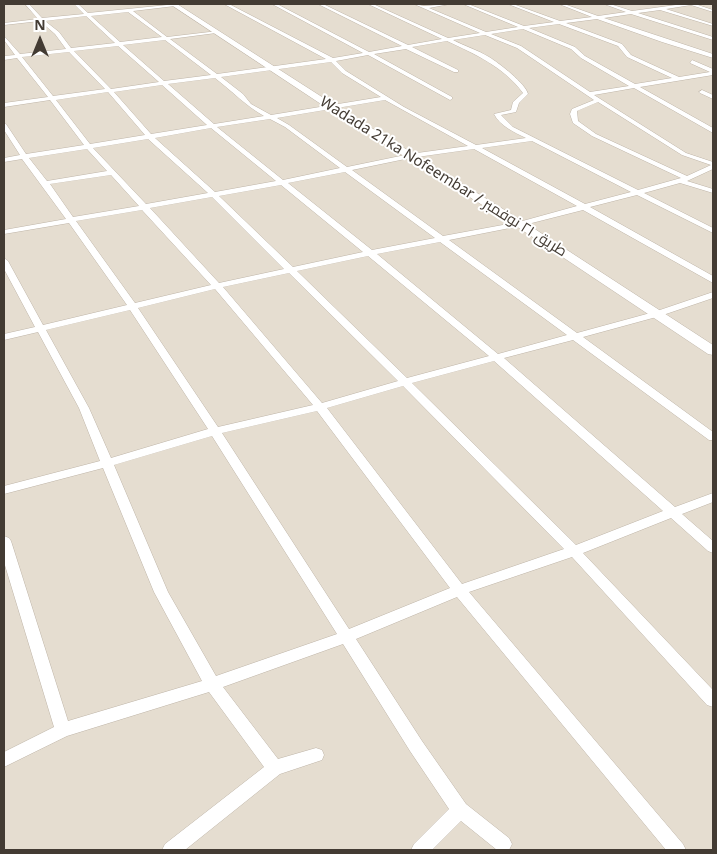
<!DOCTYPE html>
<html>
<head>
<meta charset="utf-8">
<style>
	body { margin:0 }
	#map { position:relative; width:717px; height:854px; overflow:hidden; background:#f1ebe2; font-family:"Noto Sans",sans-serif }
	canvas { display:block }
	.frame { position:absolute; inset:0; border:5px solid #433b33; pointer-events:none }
	.north { position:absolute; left:15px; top:15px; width:50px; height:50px; -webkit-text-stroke:4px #fff; paint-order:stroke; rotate:0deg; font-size:14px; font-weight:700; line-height:20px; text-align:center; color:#433b33 }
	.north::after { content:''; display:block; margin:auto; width:18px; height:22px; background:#433b33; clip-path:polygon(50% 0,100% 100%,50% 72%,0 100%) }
</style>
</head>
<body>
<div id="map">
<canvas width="717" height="854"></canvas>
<div class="frame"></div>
<div class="north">N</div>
</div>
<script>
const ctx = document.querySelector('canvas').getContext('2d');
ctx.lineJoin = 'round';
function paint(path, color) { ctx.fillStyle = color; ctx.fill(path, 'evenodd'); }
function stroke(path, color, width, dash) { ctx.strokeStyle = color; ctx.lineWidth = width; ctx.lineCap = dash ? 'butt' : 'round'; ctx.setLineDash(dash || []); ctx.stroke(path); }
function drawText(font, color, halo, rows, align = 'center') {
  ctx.font = font + ' "Noto Sans",Cairo,sans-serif'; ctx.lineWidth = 4; ctx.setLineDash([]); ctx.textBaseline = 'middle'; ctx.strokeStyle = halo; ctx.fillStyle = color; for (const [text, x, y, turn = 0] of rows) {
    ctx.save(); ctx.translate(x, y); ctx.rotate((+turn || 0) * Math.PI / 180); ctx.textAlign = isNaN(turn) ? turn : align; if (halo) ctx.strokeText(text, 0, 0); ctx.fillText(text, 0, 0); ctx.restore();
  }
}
paint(new Path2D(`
	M 4,4 L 713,4 L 713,850 L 4,850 Z`), '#e5ddd0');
const minor = new Path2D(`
	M 25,4 L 29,4 L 42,18 L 84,14 L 74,4 L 78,4 L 88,13 L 177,4 L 175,6 L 133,11 L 167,37 L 218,31 L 216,33 L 170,39 L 217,74 L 326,59 L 224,4 L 229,4 L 333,58 L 363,53 L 272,4 L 277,4 L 369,52 L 402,46 L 318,4 L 323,4 L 408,45 L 442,39 L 368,4 L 373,4 L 448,38 L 480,33 L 414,4 L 424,6 L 450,4 L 429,8 L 486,32 L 518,27 L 463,4 L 468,4 L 524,26 L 554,22 L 508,4 L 513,4 L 560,21 L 592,17 L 559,4 L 564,4 L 598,16 L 626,12 L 604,4 L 610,4 L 632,11 L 683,4 L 695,4 L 713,10 L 713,12 L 691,5 L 666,9 L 713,24 L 713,26 L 660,10 L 638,13 L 713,37 L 713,40 L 631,14 L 604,18 L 713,54 L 713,58 L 662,42 L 597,19 L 566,23 L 622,44 L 631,55 L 679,77 L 710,72 L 690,63 L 692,60 L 713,69 L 713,75 L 640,87 L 713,128 L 713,133 L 634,88 L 594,95 L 686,153 L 713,162 L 713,169 L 687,181 L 713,189 L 713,193 L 680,183 L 644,193 L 713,228 L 713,233 L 637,195 L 590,207 L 713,276 L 713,283 L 583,210 L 520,226 L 449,240 L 577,333 L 654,312 L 713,292 L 713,298 L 660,316 L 583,337 L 713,432 L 713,440 L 709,440 L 573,340 L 504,358 L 675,507 L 713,493 L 713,502 L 682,514 L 713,541 L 713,553 L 708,551 L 671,518 L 583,553 L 713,690 L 713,707 L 707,705 L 572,557 L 469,592 L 683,844 L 686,850 L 666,850 L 457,597 L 356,639 L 422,741 L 466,804 L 509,838 L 512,844 L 509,850 L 497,850 L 461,821 L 432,850 L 411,850 L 414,844 L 449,809 L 410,751 L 343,644 L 223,687 L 278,759 L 316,748 L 322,750 L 324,755 L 322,760 L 280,774 L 185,850 L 162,850 L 165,844 L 264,767 L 209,692 L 67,736 L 4,767 L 4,752 L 54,727 L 4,562 L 4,536 L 9,538 L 11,541 L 68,721 L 202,681 L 154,592 L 103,468 L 4,494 L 4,486 L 100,461 L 79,408 L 38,332 L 4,340 L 4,334 L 35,327 L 4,269 L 4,258 L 8,261 L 43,325 L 127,305 L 69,223 L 4,234 L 4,230 L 66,219 L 22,159 L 4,162 L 4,158 L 20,155 L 4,130 L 4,123 L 6,124 L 26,154 L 84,145 L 50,100 L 4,107 L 4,103 L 48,97 L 17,58 L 4,60 L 4,56 L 15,55 L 4,40 L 4,36 L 20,54 L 66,49 L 55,34 L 40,21 L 4,25 L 4,23 L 38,19 ZM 128,12 L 162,37 L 120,42 L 91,16 ZM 86,16 L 115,43 L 71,48 L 59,32 L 45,21 ZM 559,24 L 618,46 L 627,57 L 672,78 L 635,84 L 585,56 L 575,47 L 529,28 ZM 523,29 L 571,49 L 581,58 L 629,86 L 590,92 L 521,46 L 491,34 ZM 485,35 L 517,48 L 594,100 L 572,109 L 570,114 L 573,123 L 592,136 L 681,178 L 638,190 L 513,127 L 501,115 L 516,112 L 519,103 L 528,94 C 526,84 499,63 489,57 C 478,50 464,46 453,40 ZM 165,40 L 211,75 L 164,81 L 123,45 ZM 447,41 C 475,54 504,67 523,93 L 513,102 L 511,110 L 494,114 C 500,126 514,132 526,138 L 476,145 L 404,107 L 346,71 L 336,61 L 368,55 L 450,100 L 452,99 L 452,97 L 374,54 L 406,49 L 454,72 L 458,72 L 458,70 L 412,47 ZM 118,46 L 159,82 L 111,89 L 74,51 ZM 69,52 L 105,89 L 53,96 L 22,57 ZM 331,62 L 342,73 L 381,97 L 271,115 L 251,104 L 243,94 L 221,77 ZM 215,78 C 232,91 246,106 264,116 L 214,124 L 168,84 ZM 162,85 L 207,125 L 151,134 L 114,92 ZM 108,92 L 145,135 L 90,144 L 56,100 ZM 385,100 L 468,146 L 410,154 L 347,167 L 289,125 L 277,118 ZM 598,102 L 682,155 L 711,165 L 687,176 L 596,134 L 578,121 L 577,111 ZM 270,119 L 285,127 L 340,168 L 283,180 L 217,127 ZM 211,128 L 276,181 L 215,192 L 155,138 ZM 148,139 L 208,193 L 146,204 L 93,148 ZM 532,141 L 631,192 L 585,204 L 482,148 ZM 87,149 L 107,171 L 47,181 L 29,158 ZM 474,149 L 577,206 L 519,222 L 443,236 L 352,170 L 410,158 ZM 345,172 L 435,238 L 372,250 L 288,183 ZM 111,175 L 139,206 L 73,217 L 50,184 ZM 281,185 L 363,252 L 293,267 L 219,196 ZM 212,197 L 284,269 L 219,283 L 150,208 ZM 142,210 L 211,285 L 135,303 L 76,221 ZM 440,242 L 567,335 L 498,354 L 377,254 ZM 368,256 L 489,356 L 407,378 L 297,271 ZM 289,273 L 398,381 L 322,403 L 223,287 ZM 215,289 L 313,405 L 218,427 L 138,308 ZM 130,310 L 208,429 L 111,458 L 89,408 L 46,330 ZM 494,361 L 663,511 L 576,545 L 412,383 ZM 403,386 L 564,549 L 462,584 L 327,408 ZM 317,411 L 450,588 L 349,629 L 222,433 ZM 212,436 L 337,634 L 216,676 L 168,592 L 114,465 Z
	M 702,90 L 713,95 L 713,99 L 700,93 L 699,92 Z`);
const tertiary = new Path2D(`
	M 170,4 L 177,4 L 336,106 L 524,222 L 713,345 L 713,355 L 708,354 L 516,226 L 330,110 Z`);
stroke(minor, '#bfb5a8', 1);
stroke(tertiary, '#bfb5a8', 1);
paint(minor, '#fff');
paint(tertiary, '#fff');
drawText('15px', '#433b33', '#fff', [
	["Wadada 21ka Nofeembar / طريق ٢١ نوفمبر",443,177,32]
]);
</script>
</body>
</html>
